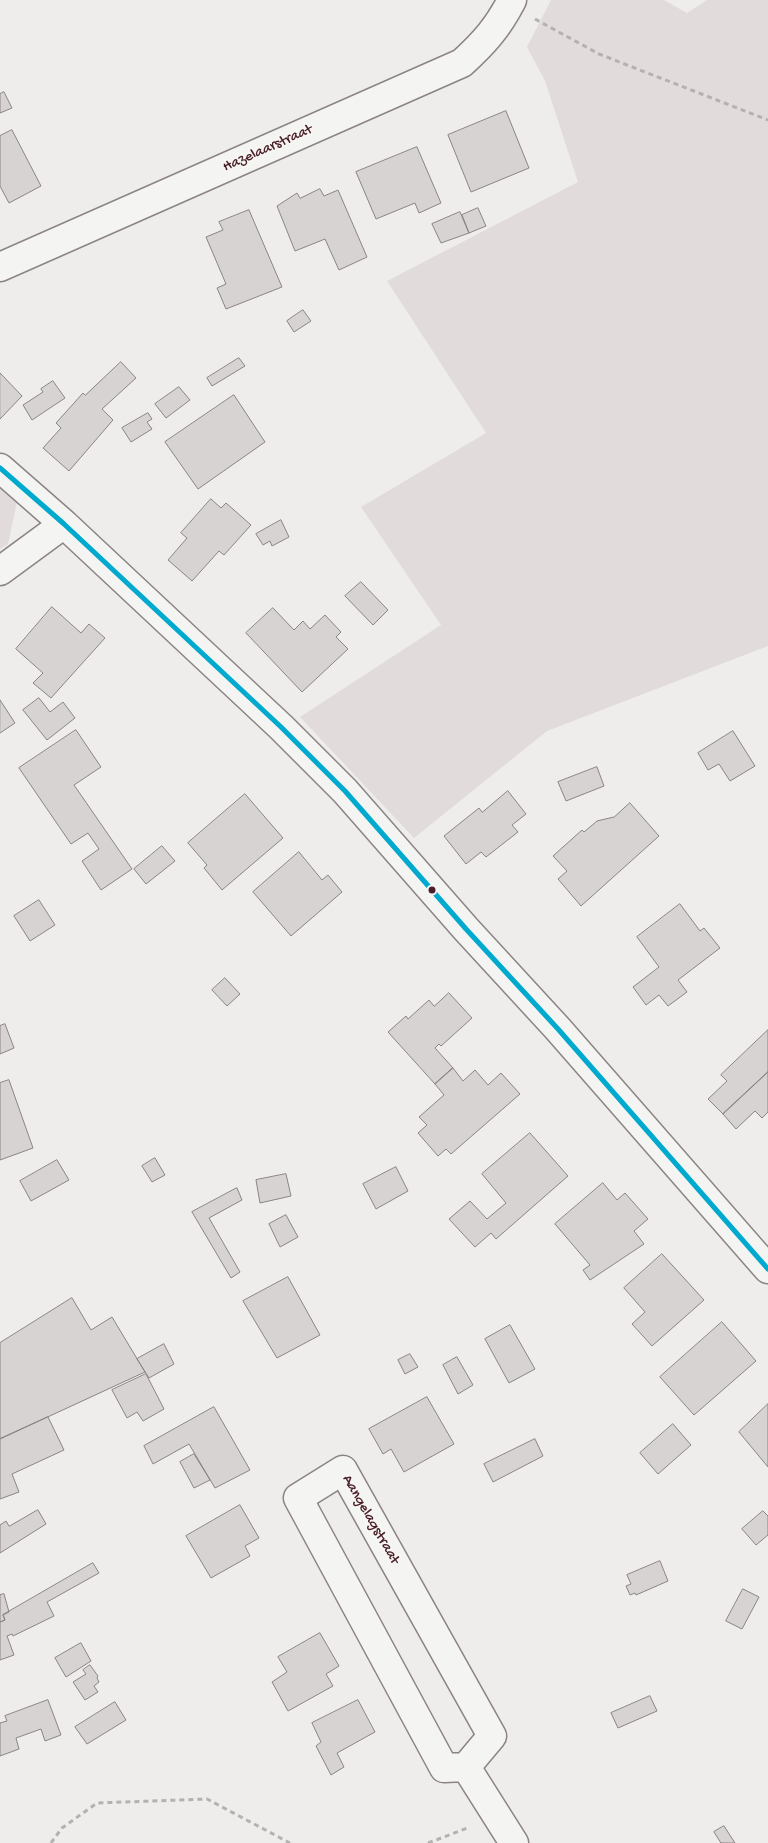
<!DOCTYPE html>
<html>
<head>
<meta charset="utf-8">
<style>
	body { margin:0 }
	canvas { display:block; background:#eeedeb }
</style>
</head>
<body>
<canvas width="768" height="1843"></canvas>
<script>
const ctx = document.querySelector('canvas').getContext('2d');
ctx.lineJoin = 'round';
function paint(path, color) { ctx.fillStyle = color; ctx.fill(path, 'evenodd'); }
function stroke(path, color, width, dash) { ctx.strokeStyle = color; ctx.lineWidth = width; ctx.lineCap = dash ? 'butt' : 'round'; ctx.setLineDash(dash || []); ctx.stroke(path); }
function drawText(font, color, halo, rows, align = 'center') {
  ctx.font = font + ' "Gochi Hand",sans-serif'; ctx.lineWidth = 4.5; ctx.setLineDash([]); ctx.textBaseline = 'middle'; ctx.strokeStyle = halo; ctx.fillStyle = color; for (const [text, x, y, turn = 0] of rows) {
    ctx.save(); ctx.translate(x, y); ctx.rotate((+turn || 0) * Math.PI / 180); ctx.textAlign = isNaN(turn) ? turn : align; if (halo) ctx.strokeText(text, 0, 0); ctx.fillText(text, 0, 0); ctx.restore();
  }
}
paint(new Path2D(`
	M 551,0 L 664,0 L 687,13 L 707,0 L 768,0 L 768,646 L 547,731 L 414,838 L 300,717 L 441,625 L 361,507 L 486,433 L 387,281 L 578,182 L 545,81 L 527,47 Z
	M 0,487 L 17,502 L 8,544 L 0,549 Z`), '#e1dcdb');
const building = new Path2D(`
	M 4,92 L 12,108 L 0,113 L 0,94 Z
	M 506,111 L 529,168 L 471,192 L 448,135 Z
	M 12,130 L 41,186 L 9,203 L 0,186 L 0,136 Z
	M 417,147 L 441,203 L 419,213 L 415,203 L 376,219 L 356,172 Z
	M 320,189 L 324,196 L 338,190 L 367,257 L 339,270 L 325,239 L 295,251 L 277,206 L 297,193 L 300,198 Z
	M 478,208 L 486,226 L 469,233 L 462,215 Z
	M 249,210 L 282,287 L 226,309 L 217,288 L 226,284 L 206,237 L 223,230 L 219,222 Z
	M 460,212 L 469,233 L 441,243 L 432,224 Z
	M 303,310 L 311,321 L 294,332 L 287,321 Z
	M 239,358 L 245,366 L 212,386 L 207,378 Z
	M 121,362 L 136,378 L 102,409 L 113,420 L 69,471 L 43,448 L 61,428 L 56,423 L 83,393 L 85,395 Z
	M 0,373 L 22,396 L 0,419 Z
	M 53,381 L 65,398 L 32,420 L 23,405 L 43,392 L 41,389 Z
	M 179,387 L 190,400 L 166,418 L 155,404 Z
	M 234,395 L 265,442 L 198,489 L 165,442 Z
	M 148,413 L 152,419 L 147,422 L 152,429 L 131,442 L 122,428 Z
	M 211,499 L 221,508 L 226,503 L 251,525 L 224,555 L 219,551 L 192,581 L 168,560 L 187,538 L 181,533 Z
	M 281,520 L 289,537 L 272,546 L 270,541 L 263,545 L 256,534 Z
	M 361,582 L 388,610 L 373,625 L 345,596 Z
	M 52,607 L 81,633 L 89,624 L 105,638 L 51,698 L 33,683 L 43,673 L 16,649 Z
	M 273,608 L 294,630 L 303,621 L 310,629 L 325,615 L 341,632 L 336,637 L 348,649 L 302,692 L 246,633 Z
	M 39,698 L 50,712 L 63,702 L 75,718 L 47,740 L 23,710 Z
	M 0,700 L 15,723 L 0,733 Z
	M 76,730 L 101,767 L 74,785 L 132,869 L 101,890 L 82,861 L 99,849 L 88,833 L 71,844 L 19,768 Z
	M 733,731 L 755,766 L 730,781 L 719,764 L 708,770 L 698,753 Z
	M 597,767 L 604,786 L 566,801 L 558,782 Z
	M 508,791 L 526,814 L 512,825 L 518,832 L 486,857 L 481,852 L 466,864 L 444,836 L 479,808 L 482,812 Z
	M 245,794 L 283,838 L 222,890 L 204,868 L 207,865 L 188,843 Z
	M 630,803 L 659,836 L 581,906 L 558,879 L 567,871 L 553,856 L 582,830 L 584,832 L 597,821 L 614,817 Z
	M 162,846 L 175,861 L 146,884 L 134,869 Z
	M 299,852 L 322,880 L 328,875 L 342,892 L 291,936 L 253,892 Z
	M 39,900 L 55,925 L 30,941 L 14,916 Z
	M 680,904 L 700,931 L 704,928 L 720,948 L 678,980 L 687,992 L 668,1006 L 659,995 L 646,1005 L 633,987 L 659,967 L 637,937 Z
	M 225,978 L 240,994 L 227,1006 L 212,990 Z
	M 449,993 L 472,1018 L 441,1046 L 439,1044 L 435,1048 L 453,1068 L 435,1084 L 388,1032 L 406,1016 L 408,1019 L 429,1000 L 434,1006 Z
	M 5,1024 L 14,1048 L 0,1054 L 0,1026 Z
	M 768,1030 L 768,1072 L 723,1114 L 708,1099 L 727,1081 L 721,1075 Z
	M 453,1068 L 463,1081 L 475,1070 L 488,1085 L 501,1073 L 520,1094 L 451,1154 L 446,1149 L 438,1156 L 418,1133 L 427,1125 L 419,1117 L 444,1095 L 435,1084 Z
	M 768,1072 L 768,1112 L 762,1118 L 755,1111 L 736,1129 L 723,1114 Z
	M 9,1080 L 33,1148 L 0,1160 L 0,1083 Z
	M 530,1133 L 568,1176 L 496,1239 L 491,1233 L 475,1247 L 449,1219 L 470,1201 L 487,1219 L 506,1203 L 482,1174 Z
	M 155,1158 L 165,1175 L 152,1182 L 142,1166 Z
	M 57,1160 L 69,1180 L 31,1201 L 20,1181 Z
	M 396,1167 L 408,1191 L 376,1209 L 363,1184 Z
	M 286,1174 L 291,1196 L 260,1203 L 256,1180 Z
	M 603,1183 L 617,1200 L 625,1193 L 648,1219 L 634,1231 L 644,1244 L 590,1280 L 583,1270 L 590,1265 L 555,1224 Z
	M 237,1188 L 242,1200 L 209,1218 L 240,1272 L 231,1278 L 192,1212 Z
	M 286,1215 L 298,1237 L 280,1247 L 269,1224 Z
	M 662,1254 L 704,1300 L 652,1346 L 632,1324 L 645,1312 L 624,1288 Z
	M 288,1277 L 320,1335 L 277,1358 L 243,1301 Z
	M 72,1298 L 91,1330 L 112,1317 L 145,1372 L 0,1439 L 0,1343 Z
	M 722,1322 L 756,1361 L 694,1415 L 660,1377 Z
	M 510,1325 L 535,1369 L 509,1383 L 485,1339 Z
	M 164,1344 L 174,1364 L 149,1378 L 137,1359 Z
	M 410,1354 L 418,1367 L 405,1374 L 398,1360 Z
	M 457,1357 L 473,1385 L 458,1394 L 443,1365 Z
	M 146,1374 L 164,1409 L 143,1421 L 137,1412 L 127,1418 L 112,1390 Z
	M 427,1397 L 454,1444 L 404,1472 L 391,1449 L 383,1454 L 369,1429 Z
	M 768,1404 L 768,1467 L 739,1432 Z
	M 214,1407 L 250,1470 L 215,1488 L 189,1444 L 153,1464 L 144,1446 Z
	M 48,1417 L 64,1450 L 12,1474 L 19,1492 L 0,1499 L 0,1439 Z
	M 673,1424 L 691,1445 L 658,1474 L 640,1453 Z
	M 535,1439 L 543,1456 L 493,1482 L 484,1464 Z
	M 194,1454 L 210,1480 L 194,1488 L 180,1462 Z
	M 240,1505 L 259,1538 L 245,1546 L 250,1556 L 211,1578 L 186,1536 Z
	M 38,1510 L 46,1524 L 0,1553 L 0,1525 L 6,1521 L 9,1526 Z
	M 763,1511 L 768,1516 L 768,1535 L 756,1545 L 742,1529 Z
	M 660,1561 L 668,1581 L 636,1595 L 635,1593 L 630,1595 L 626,1586 L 631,1584 L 627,1575 Z
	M 93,1563 L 99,1573 L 47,1602 L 54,1616 L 13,1636 L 12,1634 L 7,1636 L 14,1655 L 0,1660 L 0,1622 L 5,1620 L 3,1615 Z
	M 743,1589 L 759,1597 L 742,1629 L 726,1621 Z
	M 4,1594 L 9,1612 L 3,1615 L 5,1620 L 0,1622 L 0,1595 Z
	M 320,1633 L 339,1666 L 326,1674 L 333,1686 L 288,1711 L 272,1682 L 287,1672 L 278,1657 Z
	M 81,1643 L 91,1661 L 66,1677 L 55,1658 Z
	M 90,1665 L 98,1676 L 97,1678 L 99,1682 L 94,1686 L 98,1692 L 85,1700 L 73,1682 L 86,1674 L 83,1670 Z
	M 650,1696 L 657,1711 L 618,1728 L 611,1713 Z
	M 48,1700 L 61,1735 L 45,1741 L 41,1729 L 16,1738 L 19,1749 L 0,1756 L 0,1723 L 7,1721 L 5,1716 Z
	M 358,1700 L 375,1732 L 337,1753 L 344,1767 L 331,1775 L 316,1746 L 321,1742 L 312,1723 Z
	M 115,1702 L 126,1720 L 87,1744 L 75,1727 Z
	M 724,1826 L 735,1843 L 721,1843 L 714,1832 Z`);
paint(building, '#d6d3d2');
stroke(building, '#8c8385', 1);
const minor = new Path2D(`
	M 0,267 L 462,63 C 485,42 498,27 512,0
	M 0,468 L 64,524 L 281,727 L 345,791 L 466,929 L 558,1029 L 768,1269
	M 0,571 L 64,524
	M 343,1470 L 492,1736 L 466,1767 L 444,1768 L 298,1498 Z
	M 466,1767 L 514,1843`);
stroke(minor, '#8c8385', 31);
stroke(new Path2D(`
	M 535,19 L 599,54 L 768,120
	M 51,1843 L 62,1828 L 97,1803 L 207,1799 L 290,1843
	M 428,1843 L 470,1827`), '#b5b1b0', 3, [5, 4]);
stroke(minor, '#f4f4f2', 28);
stroke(new Path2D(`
	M 0,468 L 64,524 L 281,727 L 345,791 L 466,929 L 558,1029 L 768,1269`), '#00a9ce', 5);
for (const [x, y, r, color] of [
	[432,890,4.5,"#4a1f2b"]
]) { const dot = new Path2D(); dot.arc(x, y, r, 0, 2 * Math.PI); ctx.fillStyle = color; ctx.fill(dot); stroke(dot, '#f6f6f2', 2); }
drawText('15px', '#4a1f2b', '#f6f6f2', [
	["Hazelaarstraat",268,149,-24],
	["Aangelagstraat",370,1520,60]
]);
</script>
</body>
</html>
